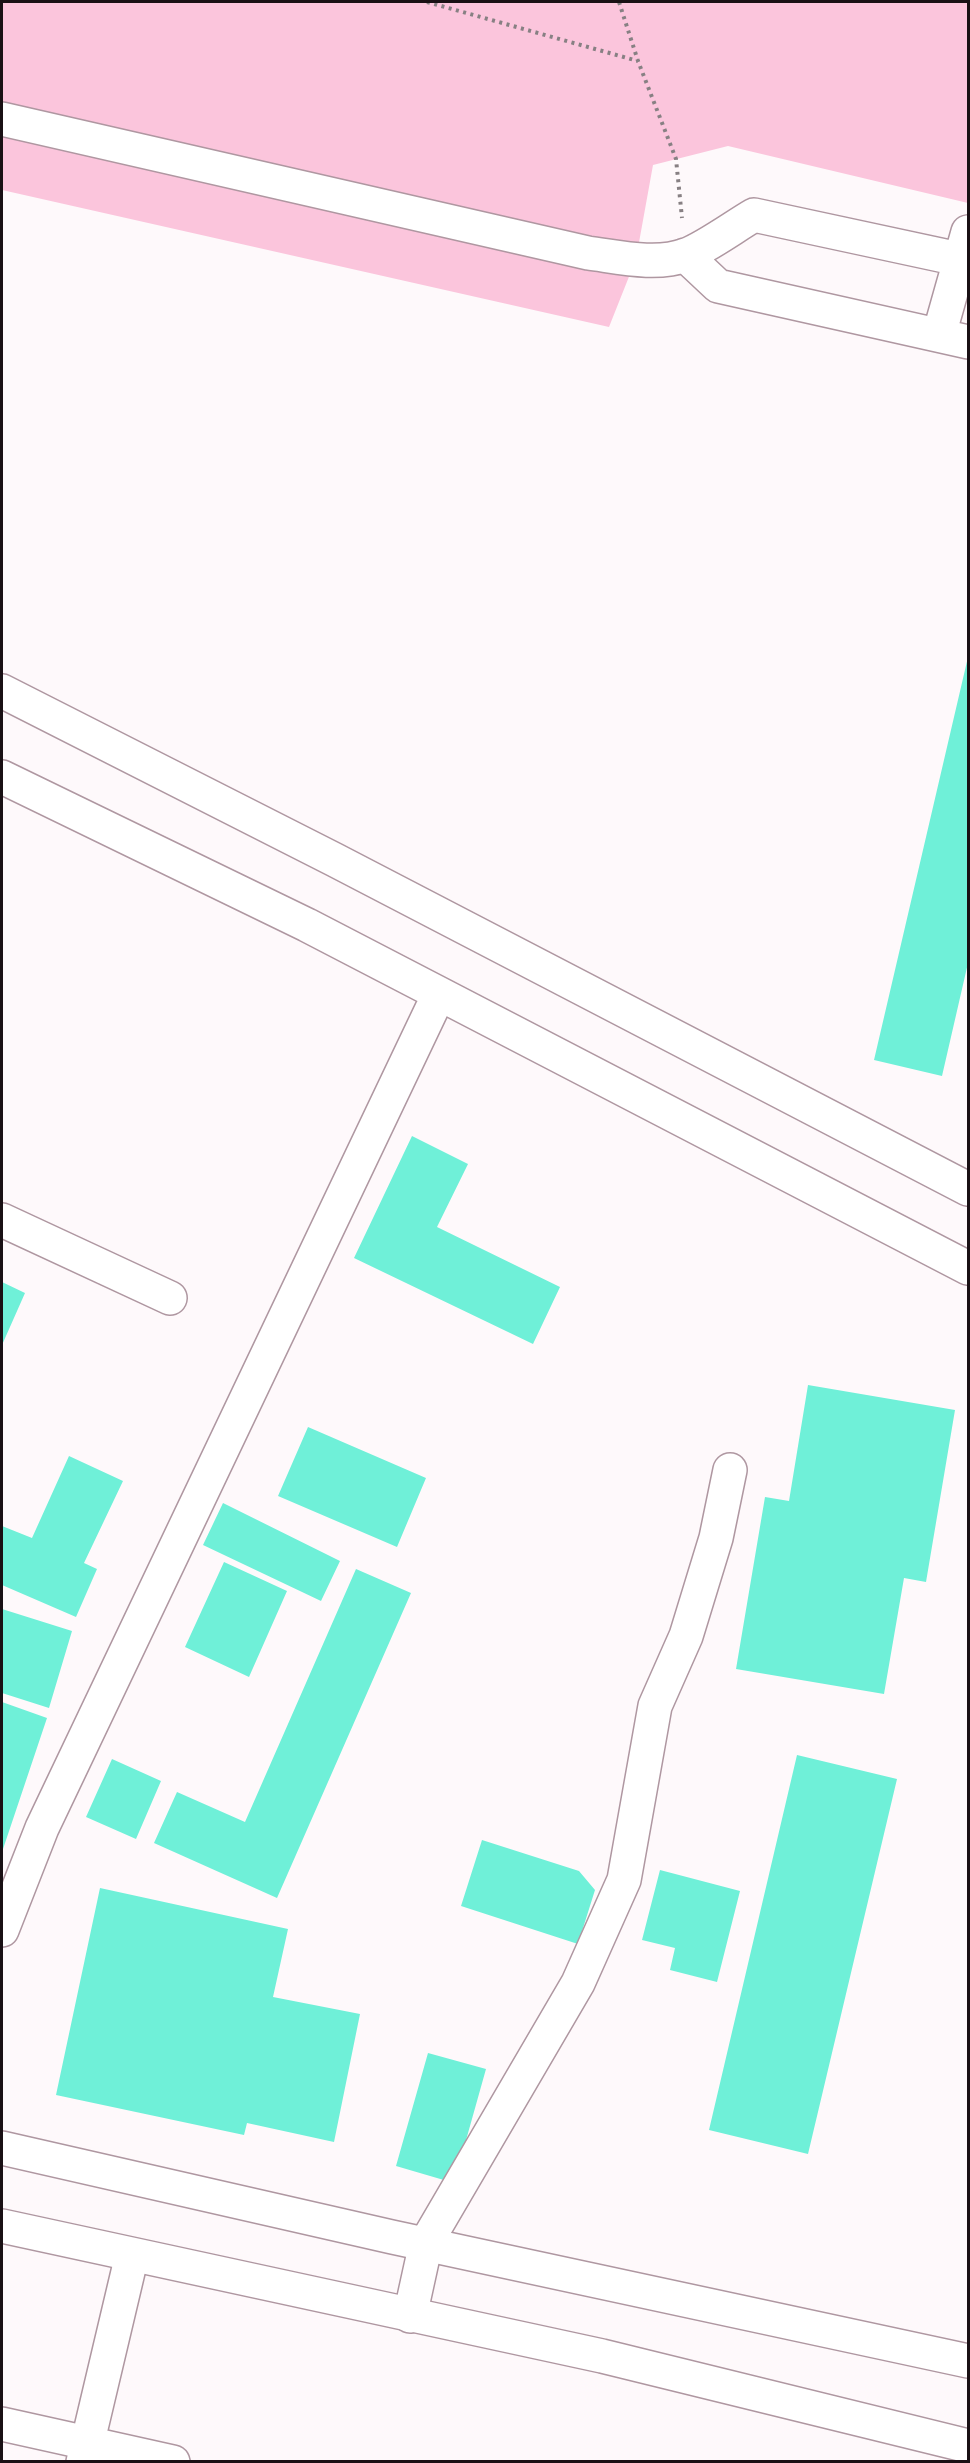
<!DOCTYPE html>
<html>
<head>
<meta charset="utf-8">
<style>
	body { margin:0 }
	#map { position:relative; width:970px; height:2463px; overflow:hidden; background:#fef9fb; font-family:"DM Sans",sans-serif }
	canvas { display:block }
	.frame { position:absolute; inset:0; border:3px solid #191014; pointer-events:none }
</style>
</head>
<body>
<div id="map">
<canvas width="970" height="2463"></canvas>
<div class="frame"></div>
</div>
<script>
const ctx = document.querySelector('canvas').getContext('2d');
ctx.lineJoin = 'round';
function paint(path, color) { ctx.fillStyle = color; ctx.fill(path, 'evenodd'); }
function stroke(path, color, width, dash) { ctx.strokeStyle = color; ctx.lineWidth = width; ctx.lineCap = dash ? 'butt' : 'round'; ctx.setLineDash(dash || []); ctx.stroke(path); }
paint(new Path2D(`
	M 2,2 L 968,2 L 968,203 L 728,146 L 653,165 L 636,259 L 609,327 L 2,190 Z`), '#fbc5dc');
paint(new Path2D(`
	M 968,657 L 968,963 L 942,1076 L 874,1060 Z
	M 412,1136 L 468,1164 L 437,1227 L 560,1287 L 533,1344 L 354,1258 Z
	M 2,1282 L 25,1293 L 2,1345 Z
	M 808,1385 L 955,1410 L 926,1582 L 904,1578 L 884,1694 L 736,1669 L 765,1497 L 789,1501 Z
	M 308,1427 L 426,1478 L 397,1547 L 278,1496 Z
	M 69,1456 L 123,1481 L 84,1563 L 97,1569 L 76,1617 L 2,1585 L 2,1526 L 32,1538 Z
	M 223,1503 L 340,1561 L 321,1601 L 203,1545 Z
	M 224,1562 L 287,1591 L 249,1677 L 185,1647 Z
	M 356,1569 L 411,1593 L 277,1898 L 154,1843 L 177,1792 L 245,1822 Z
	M 2,1609 L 72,1631 L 49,1708 L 2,1693 Z
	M 2,1702 L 47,1718 L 2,1852 Z
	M 797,1755 L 897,1779 L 808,2154 L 709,2130 Z
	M 112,1759 L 161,1781 L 136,1839 L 86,1817 Z
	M 482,1840 L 579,1871 L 595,1890 L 578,1944 L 461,1906 Z
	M 660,1870 L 740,1891 L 717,1982 L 670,1970 L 675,1948 L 642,1940 Z
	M 100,1888 L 288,1929 L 273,1997 L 360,2014 L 334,2142 L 247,2123 L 244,2135 L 56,2095 Z
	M 428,2053 L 486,2069 L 454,2183 L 396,2166 Z`), '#6ff0d8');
const minor = new Path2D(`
	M 2,119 L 588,253 C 619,257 656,266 686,255 C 705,248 735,226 754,215 L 968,261
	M 685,255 L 718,286 L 968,342
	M 939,335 L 968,232
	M 2,691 L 335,860 L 968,1189
	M 2,777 L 307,925 L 968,1268
	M 2,1220 L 170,1298
	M 2,1930 L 42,1828 L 439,994
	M 410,2316 L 426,2243 L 578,1983 L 624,1880 L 655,1706 L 686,1636 L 716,1538 L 730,1470
	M 2,2424 L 173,2462
	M 83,2462 L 132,2255`);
const major = new Path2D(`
	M 2,2148 L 392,2237 L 968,2361
	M 2,2226 L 602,2356 L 968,2446`);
stroke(minor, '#af97a1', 36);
stroke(major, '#af97a1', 36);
stroke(new Path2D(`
	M 427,2 L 638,61
	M 619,2 L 638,61 L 676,159 L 682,218`), '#878083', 4, [3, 4.5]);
stroke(minor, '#fff', 33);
stroke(major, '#fff', 33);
</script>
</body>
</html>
